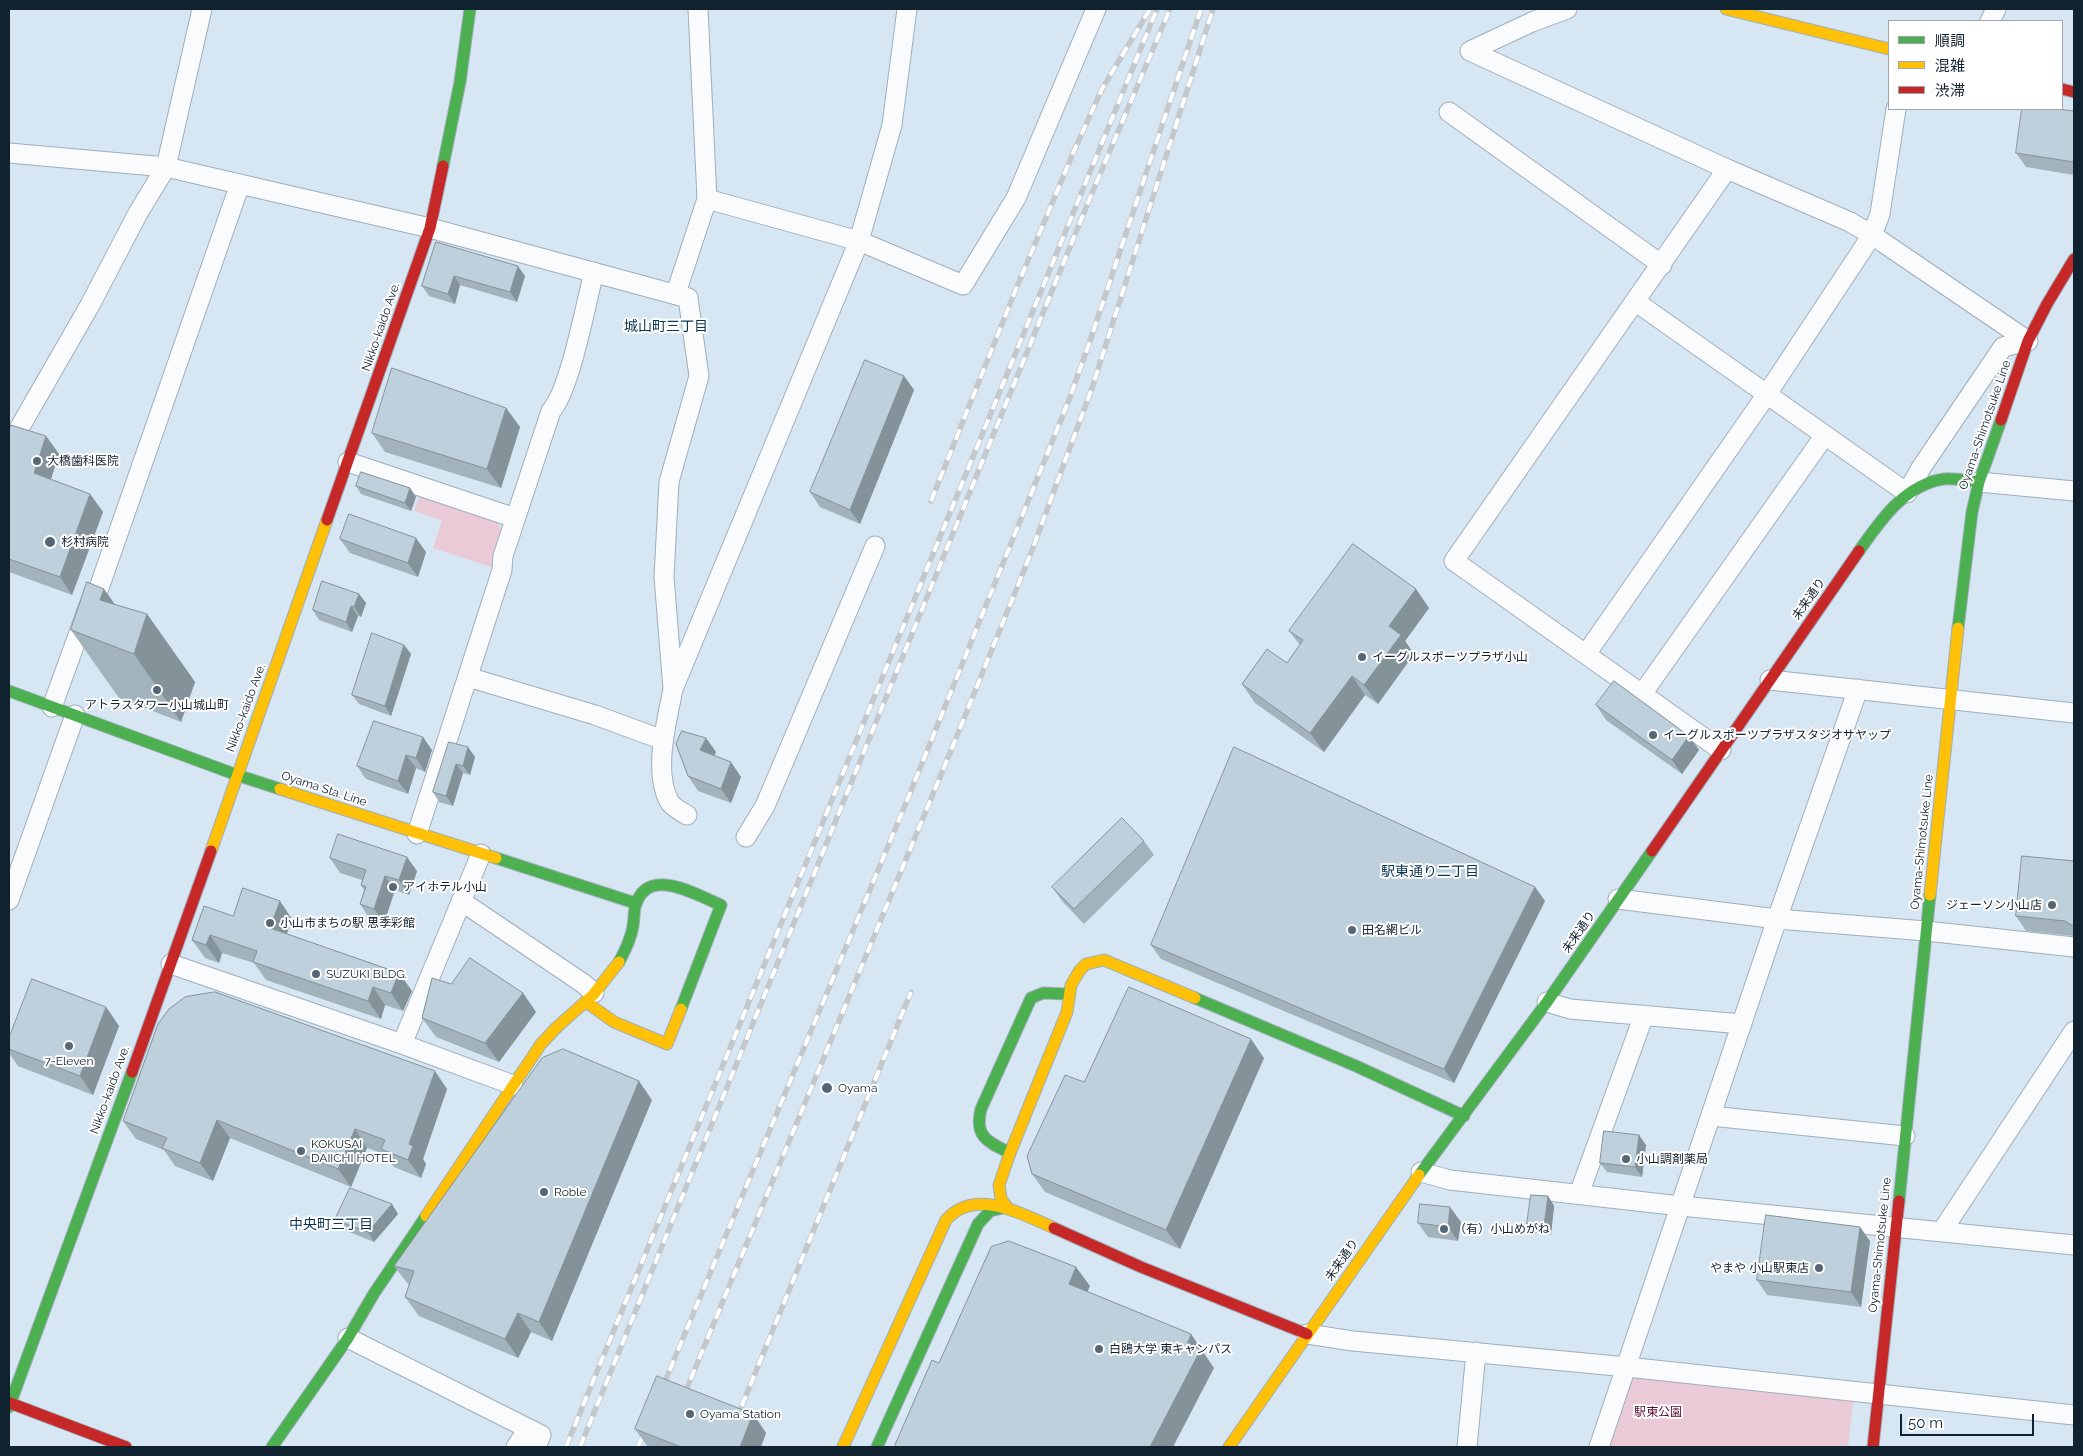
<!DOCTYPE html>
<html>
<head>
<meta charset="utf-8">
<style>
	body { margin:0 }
	#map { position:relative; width:2083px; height:1456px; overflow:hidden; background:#d7e6f3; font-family:Raleway,"Noto Sans JP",sans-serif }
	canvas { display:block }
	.frame { position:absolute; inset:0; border:10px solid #102130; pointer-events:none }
	.legend { position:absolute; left:1888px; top:20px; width:175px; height:90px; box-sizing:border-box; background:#fff; border:1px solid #9fa6ac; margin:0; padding:6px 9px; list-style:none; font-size:15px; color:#102130 }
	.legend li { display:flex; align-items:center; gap:10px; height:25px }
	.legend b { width:25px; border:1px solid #9fa6ac }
	.scale { position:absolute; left:1900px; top:1414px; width:134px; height:22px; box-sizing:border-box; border:2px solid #102130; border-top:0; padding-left:6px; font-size:15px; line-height:18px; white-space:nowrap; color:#102130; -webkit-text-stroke:4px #fff; paint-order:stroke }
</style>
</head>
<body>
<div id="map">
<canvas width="2083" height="1456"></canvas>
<div class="frame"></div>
<ul class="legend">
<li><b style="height:6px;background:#4caf50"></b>順調</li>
<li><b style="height:6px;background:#ffc107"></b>混雑</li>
<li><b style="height:6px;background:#c62828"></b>渋滞</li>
</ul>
<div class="scale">50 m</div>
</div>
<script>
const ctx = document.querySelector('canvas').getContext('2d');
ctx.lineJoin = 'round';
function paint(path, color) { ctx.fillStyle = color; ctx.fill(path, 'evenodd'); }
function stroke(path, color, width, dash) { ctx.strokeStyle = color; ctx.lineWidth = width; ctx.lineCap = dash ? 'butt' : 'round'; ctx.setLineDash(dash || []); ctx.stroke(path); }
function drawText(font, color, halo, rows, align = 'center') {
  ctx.font = font + ' Raleway,"Noto Sans JP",sans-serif'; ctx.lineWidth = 4; ctx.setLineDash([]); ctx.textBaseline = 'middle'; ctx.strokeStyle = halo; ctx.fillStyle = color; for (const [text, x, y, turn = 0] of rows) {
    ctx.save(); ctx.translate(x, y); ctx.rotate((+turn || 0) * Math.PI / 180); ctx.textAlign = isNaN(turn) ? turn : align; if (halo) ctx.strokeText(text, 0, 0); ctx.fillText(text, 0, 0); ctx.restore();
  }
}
paint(new Path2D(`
	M 421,494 L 496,519 L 502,532 L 491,567 L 433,548 L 442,520 L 414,511 Z
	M 1632,1375 L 1854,1393 L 1848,1447 L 1608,1447 Z`), '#ebcad8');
const street = new Path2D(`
	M 1567,9 L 1532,22 L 1470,51 L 1727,169 L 1850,222 L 1872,235 L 2028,341
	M 1990,21 L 1996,9
	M 1449,112 L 1662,265
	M 9,153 L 166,167 L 430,228 L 688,298 L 699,376 L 669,482 L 664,577 L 673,689
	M 707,199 L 859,241 L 963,285 L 1016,198 L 1096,9
	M 676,293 L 707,199 L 698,9
	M 1636,302 L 1907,493 L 1921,468 L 2003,347 L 2028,341
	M 9,446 L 90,305 L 138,213 L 166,167 L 202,9
	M 348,462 L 515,518
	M 1979,482 L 2074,491
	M 1586,654 L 1767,394 L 1872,235 L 1880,214 L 1896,109
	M 468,677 L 595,715 L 663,740
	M 1770,680 L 2074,713
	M 1642,694 L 1825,435
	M 52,707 L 88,608 L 99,588 L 240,184
	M 1721,750 L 1454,561 L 1727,169
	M 687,815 C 682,812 672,807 669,801 C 653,771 667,721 673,689 L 859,241 L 892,125 L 907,9
	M 417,834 L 502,570 L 503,556 L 551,411 C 570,390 586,303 594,272
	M 746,837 L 765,806 L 875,546
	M 1618,899 L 1777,919 L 1926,931 L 2074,947
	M 9,900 L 75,715
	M 461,901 L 584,984 L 594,993
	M 171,964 L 402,1044 L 513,1085
	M 1547,1002 L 1570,1009 L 1742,1024
	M 402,1044 L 481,854
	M 1711,1116 L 1905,1136
	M 1421,1172 L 1450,1180 L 1681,1206 L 2074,1245
	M 1579,1194 L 1644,1015
	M 1942,1231 L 2074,1031
	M 1307,1334 L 1353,1341 L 1627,1367 L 2074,1415
	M 348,1338 L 541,1435 L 536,1447
	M 516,1447 L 528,1429
	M 1467,1447 L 1476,1352
	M 1599,1447 L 1777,919 L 1858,689`);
const fast = new Path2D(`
	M 443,166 L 460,82 L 470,9
	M 1859,551 C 1880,521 1905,484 1944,479 C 1956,478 1968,481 1979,482
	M 1958,628 L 1972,512 L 1979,482 L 2001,420
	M 9,691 L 237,775 L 280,789
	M 496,858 L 635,903
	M 619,962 C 625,951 631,939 633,926 C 634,920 634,913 635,907 C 647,864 696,895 721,905 L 681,1009
	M 1195,998 L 1356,1066 L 1464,1116
	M 1010,1153 C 988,1142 974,1137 981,1109 L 1031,998 L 1043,993 L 1067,994
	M 1419,1175 L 1547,1002 L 1652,851
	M 1899,1201 L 1930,895
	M 9,1407 L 132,1072
	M 272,1447 L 348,1338 L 373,1295 L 426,1216
	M 877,1447 L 978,1224 L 990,1211 L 1007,1207`);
const slow = new Path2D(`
	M 1726,9 L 1889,49
	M 280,789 L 496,858
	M 211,851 L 327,520
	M 1930,895 L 1958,628
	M 586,1002 L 614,1022 L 667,1044 L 681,1009
	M 1007,1207 L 1001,1199 L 999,1185 L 1010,1153 L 1067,1012 L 1071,985 L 1080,970 L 1086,964 L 1104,960 L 1195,998
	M 426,1216 L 541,1044 L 557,1027 L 593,995 L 619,962
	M 843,1447 L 946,1220 C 975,1187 1022,1214 1054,1228
	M 1229,1447 L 1419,1175`);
const jam = new Path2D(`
	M 2062,89 L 2074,92
	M 2001,420 L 2028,341 L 2047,304 L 2074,259
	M 327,520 L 430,228 L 443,166
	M 1652,851 L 1859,551
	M 132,1072 L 211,851
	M 1054,1228 L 1141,1267 L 1307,1334
	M 10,1403 L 126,1447
	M 1873,1447 L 1899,1201`);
stroke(street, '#9faebb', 21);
stroke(fast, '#9faebb', 13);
stroke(slow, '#9faebb', 13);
stroke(jam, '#9faebb', 13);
stroke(street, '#f9fbfd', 19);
stroke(fast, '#4caf50', 11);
stroke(slow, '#ffc107', 11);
stroke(jam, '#c62828', 11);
const rail = new Path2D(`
	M 931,501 L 1016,289 L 1074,151 L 1102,89 L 1150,9
	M 661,1391 L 906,803 L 1069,400 L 1090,341 L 1201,9
	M 682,1400 L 952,748 L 1031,553 L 1092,388 L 1213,9
	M 566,1447 L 1157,9
	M 580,1447 L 1092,193 L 1170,9
	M 638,1447 L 647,1426
	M 725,1447 L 911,992`);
stroke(rail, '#c3c8cc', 5.5);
stroke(rail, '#fff', 4, [11]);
paint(new Path2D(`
	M 2074,111 L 2074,175 L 2026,167 L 2016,153 Z
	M 436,242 L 525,276 L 517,302 L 460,285 L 455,304 L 429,296 L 422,286 Z
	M 904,376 L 914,390 L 860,524 L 820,507 L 810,492 Z
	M 506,408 L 520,427 L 501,488 L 385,452 L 372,433 Z
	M 9,432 L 46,436 L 59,454 L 51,479 L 90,494 L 103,512 L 72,595 L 9,572 Z
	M 356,486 L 410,488 L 416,497 L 411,511 L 361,494 Z
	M 340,539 L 426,552 L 418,577 L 350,553 Z
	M 1416,589 L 1429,608 L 1405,641 L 1414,654 L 1378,704 L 1365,695 L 1324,752 L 1255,703 L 1242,684 L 1287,663 L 1300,645 L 1289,631 Z
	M 359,594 L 366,603 L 361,617 L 358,616 L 352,632 L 319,620 L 313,610 Z
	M 116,605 L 147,614 L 195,682 L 181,722 L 119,698 L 71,630 Z
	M 404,645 L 411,654 L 391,716 L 359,704 L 352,695 Z
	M 1596,705 L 1689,736 L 1699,750 L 1682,774 L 1606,720 Z
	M 706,738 L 716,752 L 714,756 L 741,777 L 731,803 L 698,791 L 688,776 Z
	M 468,747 L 475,757 L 470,775 L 463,773 L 453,806 L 439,802 L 433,792 Z
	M 432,750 L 425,772 L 416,768 L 408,794 L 366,779 L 357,766 Z
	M 1144,841 L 1154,855 L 1084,924 L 1062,901 L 1052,887 Z
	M 330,858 L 417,871 L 409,895 L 395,890 L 384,923 L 370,919 L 360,904 L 364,890 L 361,885 L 362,880 L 340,873 Z
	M 2074,861 L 2074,936 L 2026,931 L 2016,916 Z
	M 1535,887 L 1545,901 L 1454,1083 L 1161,959 L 1151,945 Z
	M 233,916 L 292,919 L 287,934 L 399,973 L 412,991 L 403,1011 L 385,1005 L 381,1019 L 266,980 L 254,963 L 222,953 L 219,963 L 205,958 L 192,940 Z
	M 451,984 L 523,993 L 536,1012 L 499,1062 L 436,1037 L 422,1018 Z
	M 106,1007 L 119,1026 L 93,1095 L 18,1066 L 9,1053 L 9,1038 Z
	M 1264,1058 L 1180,1249 L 1045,1192 L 1032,1174 Z
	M 447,1089 L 423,1159 L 426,1164 L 421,1178 L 394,1167 L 384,1154 L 367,1148 L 351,1187 L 230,1138 L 213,1181 L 175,1166 L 164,1150 L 136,1139 L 123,1121 Z
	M 652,1100 L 552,1341 L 531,1332 L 518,1358 L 419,1316 L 405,1297 L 409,1285 L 408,1284 L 394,1266 Z
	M 1646,1145 L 1642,1177 L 1607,1172 L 1600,1163 Z
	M 1548,1196 L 1554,1206 L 1551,1235 L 1534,1233 L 1527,1224 Z
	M 398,1214 L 374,1242 L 342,1229 L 335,1220 Z
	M 1461,1222 L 1458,1241 L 1428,1237 L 1418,1223 Z
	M 1870,1241 L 1861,1307 L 1767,1295 L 1757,1280 Z
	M 753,1414 L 766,1433 L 761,1447 L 648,1447 L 635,1429 Z`), '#a3b3bc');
paint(new Path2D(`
	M 518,266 L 525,276 L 517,302 L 510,292 Z
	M 454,276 L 460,285 L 455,304 L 448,294 Z
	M 904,376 L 914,390 L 860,524 L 850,510 Z
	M 506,408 L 520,427 L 501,488 L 487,469 Z
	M 46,436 L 59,454 L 47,491 L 34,473 Z
	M 410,488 L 416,497 L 411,511 L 405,503 Z
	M 90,494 L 103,512 L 72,595 L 60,577 Z
	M 416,538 L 426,552 L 418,577 L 408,563 Z
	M 104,589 L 139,638 L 147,614 L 195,682 L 181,722 L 134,654 L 100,600 Z
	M 1416,589 L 1429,608 L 1405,641 L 1414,654 L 1378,704 L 1364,685 L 1389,626 Z
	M 359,594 L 366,603 L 361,617 L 354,607 Z
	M 351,606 L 358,616 L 352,632 L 346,622 Z
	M 404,645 L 411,654 L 391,716 L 385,706 Z
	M 1352,676 L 1365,695 L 1324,752 L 1310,733 Z
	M 1689,736 L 1699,750 L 1682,774 L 1672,760 Z
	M 423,737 L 432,750 L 425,772 L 416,758 Z
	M 706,738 L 716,752 L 710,764 L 700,750 Z
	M 468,747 L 475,757 L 470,775 L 463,766 Z
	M 406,755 L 416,768 L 408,794 L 398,781 Z
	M 731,762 L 741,777 L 731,803 L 721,789 Z
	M 456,764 L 463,773 L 453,806 L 446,796 Z
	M 407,857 L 417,871 L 409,895 L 399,880 Z
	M 385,876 L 395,890 L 384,923 L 374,909 Z
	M 1535,887 L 1545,901 L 1454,1083 L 1444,1069 Z
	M 280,901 L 292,919 L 282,946 L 270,928 Z
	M 210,935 L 222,953 L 219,963 L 206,945 Z
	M 399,973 L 412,991 L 403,1011 L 391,993 Z
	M 373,987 L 385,1005 L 381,1019 L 368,1001 Z
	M 523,993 L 536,1012 L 499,1062 L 485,1043 Z
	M 106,1007 L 119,1026 L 93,1095 L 80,1076 Z
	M 1251,1039 L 1264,1058 L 1180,1249 L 1166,1230 Z
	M 435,1071 L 447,1089 L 423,1159 L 426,1164 L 421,1178 L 408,1160 L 409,1144 Z
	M 639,1081 L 652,1100 L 552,1341 L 539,1322 Z
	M 217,1120 L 230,1138 L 213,1181 L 200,1163 Z
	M 355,1129 L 367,1148 L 351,1187 L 338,1169 Z
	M 1639,1135 L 1646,1145 L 1642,1177 L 1635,1167 Z
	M 1548,1196 L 1554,1206 L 1551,1235 L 1544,1226 Z
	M 392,1204 L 398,1214 L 374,1242 L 368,1232 Z
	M 1450,1207 L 1461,1222 L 1458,1241 L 1448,1227 Z
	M 1860,1227 L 1870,1241 L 1861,1307 L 1851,1292 Z
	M 1076,1267 L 1090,1286 L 1083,1303 L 1069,1284 Z
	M 518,1313 L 531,1332 L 518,1358 L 505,1339 Z
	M 1191,1334 L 1214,1368 L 1173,1447 L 1150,1447 L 1187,1345 Z
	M 753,1414 L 766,1433 L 761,1447 L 740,1447 Z`), '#849299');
const building = new Path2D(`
	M 2022,109 L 2057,109 L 2074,111 L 2074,162 L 2016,153 Z
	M 436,242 L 518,266 L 510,292 L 454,276 L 448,294 L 422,286 Z
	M 865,360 L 904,376 L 850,510 L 810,492 Z
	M 392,368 L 506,408 L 487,469 L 372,433 Z
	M 11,425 L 46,436 L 34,473 L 90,494 L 60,577 L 9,559 L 9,432 Z
	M 361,472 L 410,488 L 405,503 L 356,486 Z
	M 349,514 L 416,538 L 408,563 L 340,539 Z
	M 1353,544 L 1416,589 L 1389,626 L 1401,635 L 1364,685 L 1352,676 L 1310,733 L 1242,684 L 1267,649 L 1287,663 L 1303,640 L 1289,631 Z
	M 322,581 L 359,594 L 354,607 L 351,606 L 346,622 L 313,610 Z
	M 87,582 L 104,589 L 100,600 L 147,614 L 134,654 L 71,630 Z
	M 372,633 L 404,645 L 385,706 L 352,695 Z
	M 1614,681 L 1689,736 L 1672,760 L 1596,705 Z
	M 374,721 L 423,737 L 416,758 L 406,755 L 398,781 L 357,766 Z
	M 682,731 L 706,738 L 700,750 L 731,762 L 721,789 L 688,776 L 676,744 Z
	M 449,742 L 468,747 L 463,766 L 456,764 L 446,796 L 433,792 Z
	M 1234,747 L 1535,887 L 1444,1069 L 1151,945 Z
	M 1122,818 L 1144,841 L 1074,909 L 1052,887 Z
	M 338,834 L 407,857 L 399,880 L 385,876 L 374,909 L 360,904 L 366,887 L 361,885 L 366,870 L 330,858 Z
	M 2022,856 L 2074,861 L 2074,926 L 2073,926 L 2065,921 L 2016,916 Z
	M 243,888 L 280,901 L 270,928 L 399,973 L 391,993 L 373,987 L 368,1001 L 253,962 L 257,951 L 210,935 L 206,945 L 192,940 L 204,906 L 233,916 Z
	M 470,958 L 523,993 L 485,1043 L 422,1018 L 432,978 L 451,984 Z
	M 32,979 L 106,1007 L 80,1076 L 9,1049 L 9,1038 Z
	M 1129,987 L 1251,1039 L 1166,1230 L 1032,1174 L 1027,1156 L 1065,1075 L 1084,1082 Z
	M 215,992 L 435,1071 L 409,1144 L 413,1146 L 408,1160 L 381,1149 L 385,1140 L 355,1129 L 338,1169 L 217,1120 L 200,1163 L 162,1148 L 167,1138 L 123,1121 L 158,1024 L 169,1009 L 185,997 Z
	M 563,1049 L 639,1081 L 539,1322 L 518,1313 L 505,1339 L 405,1297 L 414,1271 L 394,1266 L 542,1058 Z
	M 1604,1131 L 1639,1135 L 1635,1167 L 1600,1163 Z
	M 350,1188 L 392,1204 L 368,1232 L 335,1220 Z
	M 1531,1195 L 1548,1196 L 1544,1226 L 1527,1224 Z
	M 1420,1204 L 1450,1207 L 1448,1227 L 1418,1223 Z
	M 1766,1215 L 1860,1227 L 1851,1292 L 1757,1280 Z
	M 1009,1241 L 1076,1267 L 1069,1284 L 1191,1334 L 1187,1345 L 1201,1349 L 1150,1447 L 894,1447 L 932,1360 L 939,1363 L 991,1247 Z
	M 657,1376 L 753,1414 L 740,1447 L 681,1447 L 635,1429 Z`);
paint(building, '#bdd0db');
stroke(building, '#849299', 1);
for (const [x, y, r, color] of [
	[37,461,5,"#566674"],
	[50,542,6,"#566674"],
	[1362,657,5,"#566674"],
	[157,690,5,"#566674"],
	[1653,735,5,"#566674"],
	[393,887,5,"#566674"],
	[2052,905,5,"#566674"],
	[270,923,5,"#566674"],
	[1352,930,5,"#566674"],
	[316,974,5,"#566674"],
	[69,1046,5,"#566674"],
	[827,1088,6,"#566674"],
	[301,1151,5,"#566674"],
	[1626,1159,5,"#566674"],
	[544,1192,5,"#566674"],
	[1444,1229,5,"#566674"],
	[1819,1268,5,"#566674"],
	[1099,1349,5,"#566674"],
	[690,1414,5,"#566674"]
]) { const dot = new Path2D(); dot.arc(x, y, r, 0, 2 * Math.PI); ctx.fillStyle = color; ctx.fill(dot); stroke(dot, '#fff', 2); }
drawText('12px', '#102130', '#fff', [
	["Nikko-kaido Ave.",381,327,-71],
	["Oyama-Shimotsuke Line",1985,425,-71],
	["未来通り",1809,599,-55],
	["Nikko-kaido Ave.",246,708,-70],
	["Oyama Sta. Line",324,789,18],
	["Oyama-Shimotsuke Line",1922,842,-84],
	["未来通り",1579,932,-55],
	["Nikko-kaido Ave.",110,1090,-70],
	["Oyama-Shimotsuke Line",1880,1245,-84],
	["未来通り",1342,1260,-55]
]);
drawText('12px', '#102130', '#fff', [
	["大橋歯科医院",47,461],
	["杉村病院",61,542],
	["イーグルスポーツプラザ小山",1372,657],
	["アトラスタワー小山城山町",157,705,"center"],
	["イーグルスポーツプラザスタジオサヤップ",1663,735],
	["アイホテル小山",403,887],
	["ジェーソン小山店",2042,905,"right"],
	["小山市まちの駅 思季彩館",280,923],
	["田名網ビル",1362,930],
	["SUZUKI BLDG.",326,974],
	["7-Eleven",69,1061,"center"],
	["Oyama",838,1088],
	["KOKUSAI",311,1144],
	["DAIICHI HOTEL",311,1158],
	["小山調剤薬局",1636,1159],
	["Roble",554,1192],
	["（有）小山めがね",1454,1229],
	["やまや 小山駅東店",1809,1268,"right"],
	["白鴎大学 東キャンパス",1109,1349],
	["Oyama Station",700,1414]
], 'left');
drawText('12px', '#5c0b29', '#fff', [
	["駅東公園",1658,1412]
]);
drawText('14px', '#093554', '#fff', [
	["城山町三丁目",666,327],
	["駅東通り二丁目",1430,872],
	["中央町三丁目",331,1225]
]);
</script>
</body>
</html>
